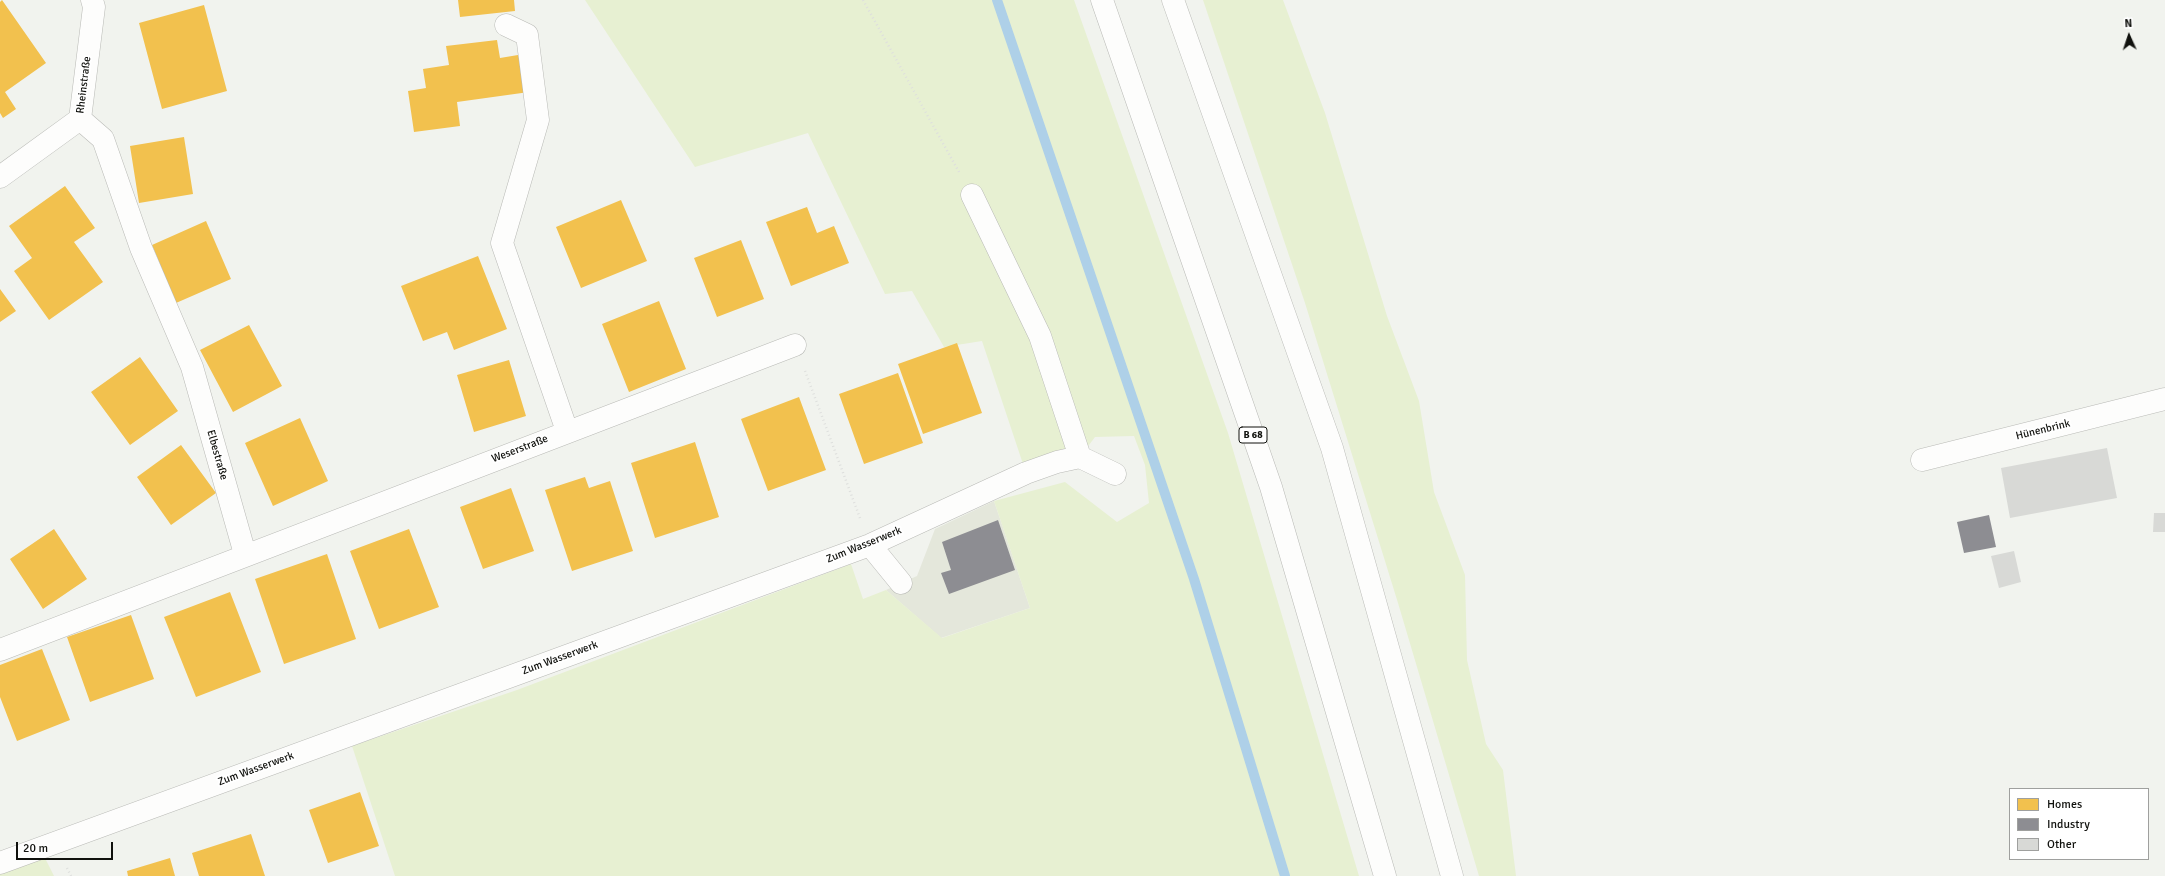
<!DOCTYPE html>
<html>
<head>
<meta charset="utf-8">
<style>
	body { margin:0 }
	#map { position:relative; width:2165px; height:876px; overflow:hidden; background:#f1f3ee; font-family:Signika,sans-serif }
	canvas { display:block }
	.legend { position:absolute; left:2009px; top:788px; width:140px; height:72px; box-sizing:border-box; background:#fff; border:1px solid #9fa09e; margin:0; padding:5px 7px; list-style:none; font-size:12px; color:#10110d }
	.legend li { display:flex; align-items:center; gap:8px; height:20px }
	.legend b { width:20px; border:1px solid #9fa09e }
	.north { position:absolute; left:2109px; top:16px; width:40px; height:40px; -webkit-text-stroke:3px #fff; paint-order:stroke; rotate:357deg; font-size:11px; font-weight:700; line-height:16px; text-align:center; color:#10110d }
	.north::after { content:''; display:block; margin:auto; width:14px; height:18px; background:#10110d; clip-path:polygon(50% 0,100% 100%,50% 72%,0 100%) }
	.scale { position:absolute; left:16px; top:842px; width:97px; height:18px; box-sizing:border-box; border:2px solid #10110d; border-top:0; padding-left:5px; font-size:12px; line-height:14px; white-space:nowrap; color:#10110d; -webkit-text-stroke:3px #fff; paint-order:stroke }
</style>
</head>
<body>
<div id="map">
<canvas width="2165" height="876"></canvas>
<ul class="legend">
<li><b style="height:11px;background:#f2c14e"></b>Homes</li>
<li><b style="height:11px;background:#8d8d92"></b>Industry</li>
<li><b style="height:11px;background:#d8d9d6"></b>Other</li>
</ul>
<div class="north">N</div>
<div class="scale">20 m</div>
</div>
<script>
const ctx = document.querySelector('canvas').getContext('2d');
ctx.lineJoin = 'round';
function paint(path, color) { ctx.fillStyle = color; ctx.fill(path, 'evenodd'); }
function stroke(path, color, width, dash) { ctx.strokeStyle = color; ctx.lineWidth = width; ctx.lineCap = dash ? 'butt' : 'round'; ctx.setLineDash(dash || []); ctx.stroke(path); }
function drawText(font, color, halo, rows, align = 'center') {
  ctx.font = font + ' Signika,sans-serif'; ctx.lineWidth = 4; ctx.setLineDash([]); ctx.textBaseline = 'middle'; ctx.strokeStyle = halo; ctx.fillStyle = color; for (const [text, x, y, turn = 0] of rows) {
    ctx.save(); ctx.translate(x, y); ctx.rotate((+turn || 0) * Math.PI / 180); ctx.textAlign = isNaN(turn) ? turn : align; if (halo) ctx.strokeText(text, 0, 0); ctx.fillText(text, 0, 0); ctx.restore();
  }
}
paint(new Path2D(`
	M 994,501 L 1030,608 L 941,638 L 886,590 L 917,576 L 935,529 Z`), '#e4e7db');
paint(new Path2D(`
	M 585,0 L 1074,0 L 1228,433 L 1359,876 L 395,876 L 352,746 L 517,690 L 851,564 L 863,599 L 886,590 L 942,638 L 1030,608 L 994,501 L 1065,482 L 1117,522 L 1149,503 L 1145,465 L 1134,436 L 1095,437 L 1080,457 L 1026,473 L 982,341 L 944,347 L 912,291 L 885,294 L 808,133 L 695,167 Z
	M 1203,0 L 1283,0 L 1325,113 L 1387,316 L 1419,401 L 1434,492 L 1465,575 L 1467,660 L 1486,744 L 1503,770 L 1516,876 L 1479,876 L 1398,603 L 1305,303 Z
	M 44,856 L 54,876 L 0,876 L 0,873 Z`), '#e7f0d2');
paint(new Path2D(`
	M 2,0 L 46,63 L 5,92 L 16,109 L 3,118 L 0,113 L 0,2 Z
	M 458,0 L 514,0 L 515,11 L 460,17 Z
	M 204,5 L 227,91 L 162,109 L 139,23 Z
	M 497,40 L 500,58 L 524,54 L 529,92 L 457,102 L 460,126 L 414,132 L 408,91 L 426,88 L 423,69 L 449,65 L 446,46 Z
	M 184,137 L 193,194 L 139,203 L 130,146 Z
	M 65,186 L 95,228 L 74,242 L 103,282 L 49,320 L 14,271 L 32,258 L 9,226 Z
	M 621,200 L 647,261 L 581,288 L 556,227 Z
	M 807,207 L 817,233 L 834,226 L 849,263 L 791,286 L 766,222 Z
	M 206,221 L 231,279 L 176,303 L 152,245 Z
	M 741,240 L 764,299 L 717,317 L 694,258 Z
	M 478,256 L 507,329 L 454,350 L 447,332 L 423,341 L 401,286 Z
	M 0,289 L 16,311 L 0,322 Z
	M 659,301 L 686,369 L 629,392 L 602,324 Z
	M 249,325 L 282,386 L 233,412 L 200,350 Z
	M 957,343 L 982,413 L 923,434 L 898,364 Z
	M 140,357 L 178,411 L 130,445 L 91,392 Z
	M 509,360 L 526,416 L 474,432 L 457,375 Z
	M 898,373 L 923,443 L 864,464 L 839,394 Z
	M 799,397 L 826,470 L 768,491 L 741,419 Z
	M 300,418 L 328,481 L 273,506 L 245,443 Z
	M 695,442 L 719,517 L 655,538 L 631,463 Z
	M 181,445 L 216,493 L 171,525 L 137,477 Z
	M 585,477 L 589,488 L 610,481 L 633,551 L 572,571 L 545,490 Z
	M 511,488 L 534,551 L 483,569 L 460,507 Z
	M 54,529 L 87,579 L 43,609 L 10,559 Z
	M 409,529 L 439,607 L 379,629 L 350,551 Z
	M 327,554 L 356,639 L 284,664 L 255,579 Z
	M 230,592 L 261,672 L 196,697 L 164,617 Z
	M 131,615 L 154,679 L 90,702 L 67,637 Z
	M 42,649 L 70,720 L 17,741 L 0,697 L 0,665 Z
	M 360,792 L 379,846 L 328,863 L 309,810 Z
	M 251,834 L 265,876 L 199,876 L 192,853 Z
	M 170,858 L 175,876 L 128,876 L 127,871 Z`), '#f2c14e');
paint(new Path2D(`
	M 1989,515 L 1996,547 L 1964,553 L 1957,522 Z
	M 998,520 L 1015,570 L 949,594 L 941,573 L 951,570 L 942,542 Z`), '#8d8d92');
stroke(new Path2D(`
	M 997,0 L 1194,579 L 1285,876`), '#aed0e8', 10);
paint(new Path2D(`
	M 2107,448 L 2117,498 L 2010,518 L 2001,468 Z
	M 2154,513 L 2165,513 L 2165,532 L 2153,532 Z
	M 2014,551 L 2021,582 L 1999,588 L 1991,556 Z`), '#d8d9d6');
const minor = new Path2D(`
	M 506,25 L 527,35 L 538,120 L 502,243 L 567,431
	M 80,119 L 103,139 L 141,248 L 192,367 L 245,554
	M 0,177 L 80,119 L 94,7 L 92,0
	M 972,195 L 1040,336 L 1080,457
	M 1922,460 L 2165,399
	M 870,545 L 901,583
	M 0,650 L 795,345
	M 0,863 L 870,545 L 1026,473 L 1057,462 L 1080,457 L 1115,474`);
const highway = new Path2D(`
	M 1102,0 L 1271,487 L 1385,876
	M 1173,0 L 1332,448 L 1452,876`);
stroke(minor, '#b9bab6', 23);
stroke(highway, '#b9bab6', 23);
stroke(new Path2D(`
	M 863,0 L 959,172
	M 805,371 L 860,518
	M 67,868 L 71,876`), '#dedfdd', 2.5, [1, 3]);
stroke(minor, '#fdfdfc', 22);
stroke(highway, '#fdfdfc', 22);
for (const [x, y, w] of [
	[1253,435,28]
]) { const box = new Path2D(); box.roundRect(x - w / 2, y - 8, w, 16, 3); ctx.fillStyle = '#fff'; ctx.fill(box); stroke(box, '#10110d', 1); }
drawText('bold 10px', '#10110d', null, [
	["B 68",1253,435]
]);
drawText('11px', '#10110d', '#fff', [
	["Rheinstraße",84,85,-83],
	["Hünenbrink",2043,430,-14],
	["Weserstraße",520,449,-21],
	["Elbestraße",217,455,74],
	["Zum Wasserwerk",864,545,-22],
	["Zum Wasserwerk",560,658,-20],
	["Zum Wasserwerk",256,769,-20]
]);
</script>
</body>
</html>
